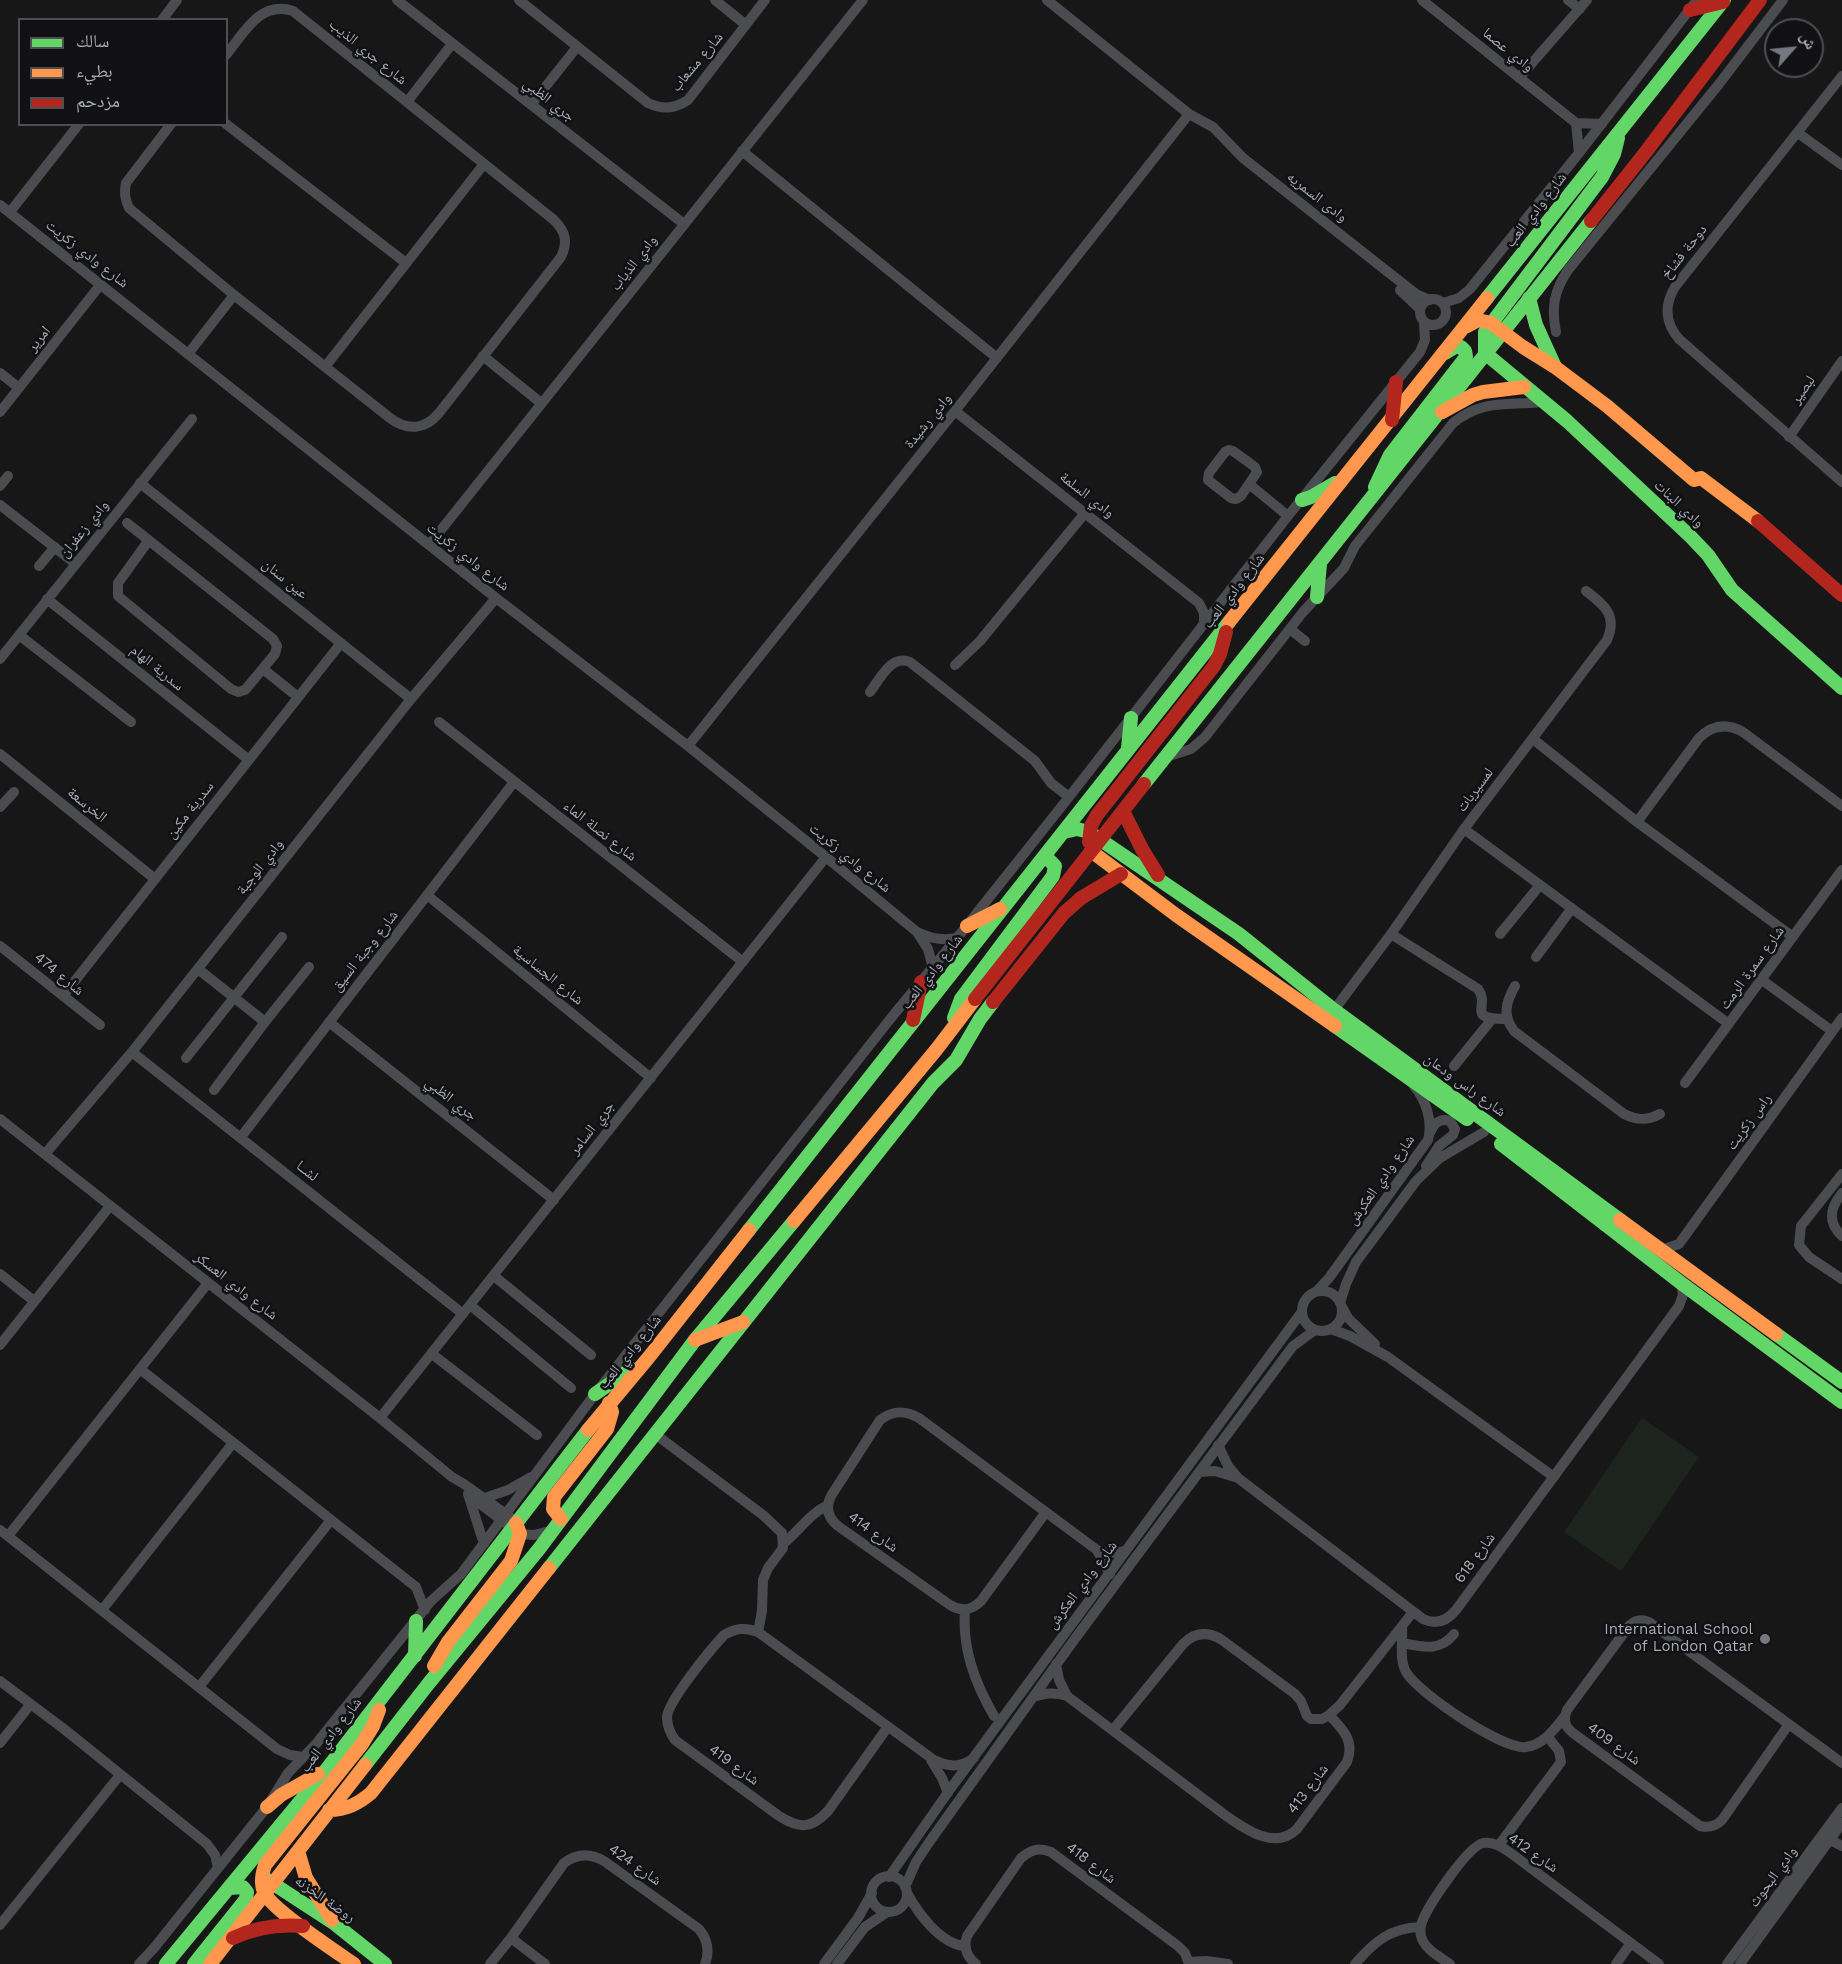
<!DOCTYPE html>
<html>
<head>
<meta charset="utf-8">
<style>
	body { margin:0 }
	#map { position:relative; width:1842px; height:1964px; overflow:hidden; background:#171717; font-family:"Work Sans","Noto Naskh Arabic",sans-serif }
	canvas { display:block }
	.legend { position:absolute; left:18px; top:18px; width:210px; height:108px; box-sizing:border-box; background:#111113; border:2px solid #4d4f55; margin:0; padding:8px 10px; list-style:none; font-size:18px; color:#a8adb8 }
	.legend li { display:flex; align-items:center; gap:12px; height:30px }
	.legend b { width:30px; border:2px solid #4d4f55 }
	.north { position:absolute; left:1764px; top:18px; width:60px; height:60px; box-sizing:border-box; background:#111113; border:2px solid #4d4f55; border-radius:50%; rotate:63deg; font-size:16px; font-weight:700; line-height:24px; text-align:center; color:#a8adb8 }
	.north::after { content:''; display:block; margin:auto; width:21px; height:27px; background:#757880; clip-path:polygon(50% 0,100% 100%,50% 72%,0 100%) }
</style>
</head>
<body>
<div id="map">
<canvas width="1842" height="1964"></canvas>
<ul class="legend">
<li><b style="height:8px;background:#63d668"></b>سالك</li>
<li><b style="height:8px;background:#ff974d"></b>بطيء</li>
<li><b style="height:8px;background:#b3261e"></b>مزدحم</li>
</ul>
<div class="north">ش</div>
</div>
<script>
const ctx = document.querySelector('canvas').getContext('2d');
ctx.lineJoin = 'round';
function paint(path, color) { ctx.fillStyle = color; ctx.fill(path, 'evenodd'); }
function stroke(path, color, width, dash) { ctx.strokeStyle = color; ctx.lineWidth = width; ctx.lineCap = dash ? 'butt' : 'round'; ctx.setLineDash(dash || []); ctx.stroke(path); }
function drawText(font, color, halo, rows, align = 'center') {
  ctx.font = font + ' "Work Sans","Noto Naskh Arabic",sans-serif'; ctx.lineWidth = 5; ctx.setLineDash([]); ctx.textBaseline = 'middle'; ctx.strokeStyle = halo; ctx.fillStyle = color; for (const [text, x, y, turn = 0] of rows) {
    ctx.save(); ctx.translate(x, y); ctx.rotate((+turn || 0) * Math.PI / 180); ctx.textAlign = isNaN(turn) ? turn : align; if (halo) ctx.strokeText(text, 0, 0); ctx.fillText(text, 0, 0); ctx.restore();
  }
}
paint(new Path2D(`
	M 1642,1418 L 1699,1457 L 1621,1571 L 1564,1532 Z`), '#1d241e');
stroke(new Path2D(`
	M 397,0 L 684,224
	M 519,0 L 648,103 C 663,110 674,109 688,100 L 765,0
	M 715,0 L 746,25
	M 1047,0 L 1189,114 L 1213,127 L 1243,158 L 1416,294 L 1430,300
	M 1422,0 L 1576,123 L 1602,124
	M 1568,0 L 1580,9
	M 162,20 L 177,0
	M 226,55 C 244,33 260,0 293,11 L 407,102 L 452,44
	M 1842,76 L 1675,287 C 1664,305 1665,323 1679,339 L 1842,482
	M 1519,78 L 1587,0
	M 531,105 L 577,47
	M 1576,123 L 1579,153
	M 171,124 L 126,183 C 124,193 125,199 129,208 L 234,295 L 390,418 C 407,431 425,430 439,413 L 561,257 C 568,242 566,232 554,220 L 407,102
	M 226,124 L 406,263
	M 1798,133 L 1842,165
	M 742,151 L 997,358
	M 0,205 L 496,598 L 688,746 L 826,857 L 917,932 L 928,949 L 933,968
	M 10,212 L 79,124
	M 1400,290 L 1420,309
	M1420 312a13 13 0 1 1 26 0a13 13 0 1 1-26 0Z
	M 1443,303 L 1459,298 L 1470,289 L 1579,153 L 1697,0
	M 1556,332 C 1551,308 1554,291 1568,270 L 1719,84 L 1783,0
	M 188,354 L 234,295
	M 483,356 L 541,403
	M 325,367 L 484,164
	M 0,373 L 19,388
	M 955,411 L 1199,603 L 1204,613 L 1204,625
	M 0,412 L 101,284
	M 1789,437 L 1842,361
	M 1229,450 L 1233,451 L 1255,467 L 1257,472 L 1241,496 L 1236,499 L 1231,498 L 1208,480 L 1209,473 L 1225,452 Z
	M 140,483 L 411,699
	M 1249,484 L 1288,516
	M 0,486 L 8,476
	M 0,505 L 76,564
	M 127,523 L 273,639 L 277,646 L 275,654 L 245,690 L 238,692 L 231,689 L 118,596 L 118,583 L 149,540
	M 429,545 L 863,0
	M 39,566 L 55,547
	M 47,599 L 249,760
	M 1290,629 L 1305,641
	M 19,635 L 131,722
	M 0,659 L 192,419
	M 955,665 L 980,641 L 1085,513
	M 263,669 L 298,697
	M 870,692 C 880,679 891,654 910,662 L 1035,761 L 1051,783 L 1069,797
	M 439,722 L 743,962
	M 1533,739 L 1637,822 L 1793,937
	M 688,746 L 955,411 L 1189,114
	M 0,754 L 155,879
	M 1166,757 L 1191,749 L 1205,737 L 1303,612 L 1344,568 L 1355,546 L 1453,423 C 1483,399 1506,406 1542,402
	M 0,807 L 14,792
	M 1637,822 L 1699,738 C 1712,725 1727,723 1743,732 L 1842,806
	M 1464,829 L 1729,1024
	M 427,895 L 651,1078
	M 917,932 C 931,939 943,941 957,938
	M 1391,934 L 1478,989 C 1491,1007 1464,1019 1507,1019
	M 1500,934 L 1540,885
	M 0,946 L 100,1025
	M 1536,957 L 1572,908
	M 198,969 L 265,1022
	M 1762,980 L 1832,1031
	M 1515,986 C 1506,1002 1502,1015 1514,1031 L 1624,1114 C 1636,1120 1647,1121 1660,1114
	M 63,996 L 341,643
	M 1334,1010 L 1391,934 L 1464,829 L 1607,640 C 1618,615 1604,605 1586,591
	M 329,1022 L 554,1200
	M 132,1052 L 463,1314
	M 186,1058 L 282,937
	M 1454,1066 L 1492,1019
	M 1685,1083 L 1842,870
	M 214,1090 L 265,1022 L 309,967
	M 0,1119 L 380,1418 L 452,1477 L 464,1484 L 510,1517
	M 241,1137 L 514,782
	M 45,1154 L 132,1052 L 411,699 L 496,598
	M 1426,1166 L 1439,1146 L 1453,1135 L 1455,1129 L 1450,1121 C 1441,1118 1434,1123 1431,1131
	M 1842,1174 L 1801,1226 L 1799,1245 L 1809,1257 L 1842,1279
	M 1842,1193 C 1830,1208 1827,1222 1842,1236
	M 1661,1250 L 1679,1244 L 1842,1018
	M 0,1274 L 34,1301
	M 494,1276 L 591,1355
	M1302 1311a20 20 0 1 1 40 0a20 20 0 1 1-40 0Z
	M 1317,1291 L 1329,1278 L 1428,1140 C 1433,1121 1426,1100 1414,1086
	M 1340,1303 L 1346,1284 L 1356,1262 L 1416,1181 L 1440,1158 L 1484,1132
	M 470,1305 L 571,1388
	M 1342,1307 L 1348,1318 L 1375,1344
	M 1331,1329 L 1350,1336 L 1388,1357 L 1554,1477
	M 0,1345 L 110,1206
	M 432,1354 L 537,1435
	M 140,1369 L 416,1587 L 425,1610
	M 380,1418 L 826,857
	M 655,1434 L 763,1515 L 782,1533 L 783,1548 L 768,1568 L 763,1580 L 762,1611 L 758,1632
	M 1218,1445 L 1228,1466 L 1238,1478 L 1423,1619 C 1436,1625 1447,1621 1456,1610 L 1679,1306 L 1683,1295 L 1681,1283
	M 1199,1472 L 1215,1471 L 1238,1478
	M 468,1494 L 484,1544
	M 485,1498 L 508,1490 L 531,1477
	M 475,1500 L 520,1534 L 534,1535 L 553,1530
	M 1046,1512 L 981,1601 C 972,1610 961,1612 950,1605 L 838,1526 C 828,1518 825,1508 831,1496 L 880,1420 C 893,1410 905,1410 919,1418 L 1097,1550 L 1109,1553 L 1126,1551
	M 0,1530 L 277,1749 L 290,1755 L 303,1757
	M 8,1536 L 208,1283
	M 784,1543 C 801,1529 808,1515 828,1505
	M 1097,1550 L 1110,1574
	M 102,1610 L 233,1443
	M 965,1610 C 962,1649 975,1683 994,1716
	M 1402,1626 C 1403,1641 1399,1659 1406,1672 C 1418,1693 1503,1750 1526,1747 C 1544,1745 1554,1729 1565,1716
	M 1403,1643 C 1422,1647 1440,1652 1454,1634
	M 1056,1664 L 1059,1680 L 1067,1696
	M 0,1681 L 64,1729 L 207,1844 L 215,1855 L 218,1868
	M 199,1687 L 331,1520
	M 1033,1697 C 1046,1693 1054,1692 1067,1696 L 1225,1815 C 1245,1829 1275,1851 1297,1829 L 1347,1762 C 1355,1741 1343,1729 1329,1715
	M 1789,1724 L 1722,1820 C 1716,1826 1709,1828 1700,1826 L 1573,1733 C 1565,1727 1563,1720 1567,1710 L 1629,1626 C 1635,1620 1642,1619 1649,1622 L 1842,1763
	M 887,1728 L 828,1811 C 811,1829 800,1829 779,1816 L 675,1740 C 670,1733 667,1726 667,1717 C 668,1701 711,1649 724,1635 C 736,1628 745,1627 758,1632 L 934,1760 C 949,1767 960,1768 974,1758
	M 1113,1730 L 1183,1644 C 1195,1632 1208,1631 1222,1640 L 1295,1694 L 1301,1701 L 1307,1716 L 1311,1719 L 1322,1719 L 1329,1715 L 1340,1705 L 1413,1612
	M 0,1743 L 30,1705
	M 931,1760 L 942,1778 L 948,1793
	M 1825,1837 L 1842,1846
	M 1499,1845 L 1561,1762 L 1559,1751 L 1548,1737
	M871 1894a18 18 0 1 1 36 0a18 18 0 1 1-36 0Z
	M 889,1877 L 951,1788 L 1301,1313
	M 905,1887 L 916,1862 L 930,1841 L 1074,1640 L 1293,1346 L 1315,1330
	M 907,1893 C 918,1913 940,1944 965,1946
	M 0,1925 L 120,1775
	M 1189,1962 L 1206,1961 L 1228,1964
	M 139,1964 L 154,1948 L 267,1807 L 288,1773 L 316,1744 L 431,1601 L 461,1574 L 595,1394 L 891,1018 L 957,938 L 1069,797 L 1288,516 L 1420,352 L 1425,340 L 1424,322
	M 490,1964 L 511,1938
	M 545,1964 L 511,1938 L 564,1863 C 577,1853 590,1853 604,1861 L 699,1929 C 708,1940 710,1951 705,1964
	M 824,1964 L 858,1918 L 872,1893
	M 837,1964 L 865,1927 L 887,1912
	M 976,1964 C 967,1957 963,1948 967,1936 L 1021,1858 C 1031,1850 1038,1847 1051,1852 L 1178,1946 L 1185,1953 L 1189,1964
	M 1355,1964 C 1374,1942 1390,1928 1420,1927
	M 1450,1964 C 1440,1957 1424,1949 1421,1936 C 1420,1931 1420,1927 1422,1922 C 1428,1906 1467,1847 1483,1843 C 1494,1841 1503,1848 1512,1854 L 1659,1964
	M 1616,1964 L 1631,1943
	M 1727,1964 L 1842,1808
	M 1740,1964 L 1842,1823`), '#4b4c50', 10);
stroke(new Path2D(`
	M 1487,298 L 1724,0
	M 1529,298 L 1536,325 L 1555,367
	M 1485,353 L 1567,421 L 1691,537 L 1708,555 L 1732,590 L 1842,688
	M 1485,353 L 1485,332 L 1602,177 L 1614,154 L 1618,138
	M 1375,487 L 1390,455 L 1466,357 L 1465,351 L 1461,347 L 1455,347 L 1445,353
	M 1302,500 L 1311,497 L 1335,483
	M 1317,597 L 1320,564
	M 1128,748 L 1131,718
	M 1144,784 L 1591,221
	M 1064,832 L 1077,829 L 1089,832 L 1239,934 L 1334,1010 L 1620,1220
	M 954,1018 L 961,999 L 1053,876 L 1055,866 L 1045,856
	M 1335,1026 L 1467,1119
	M 1501,1144 L 1681,1283 L 1842,1402
	M 749,1230 L 1229,622
	M 1776,1334 L 1842,1382
	M 595,1394 L 631,1369
	M 549,1568 L 933,1083 L 956,1060 L 980,1019 L 993,1002
	M 415,1656 L 416,1621
	M 365,1765 L 429,1683 L 539,1549 L 695,1340 L 794,1221
	M 266,1879 L 335,1924 L 385,1964
	M 166,1964 L 326,1770 L 588,1430
	M 194,1964 L 246,1899 L 247,1892 L 243,1887 L 230,1888`), '#63d668', 14);
stroke(new Path2D(`
	M 1467,326 L 1478,320 L 1491,323 L 1523,347 L 1555,367 L 1607,406 L 1694,480 L 1701,478 L 1758,521
	M 1442,412 L 1473,395 L 1483,392 L 1524,387
	M 1229,622 L 1487,298
	M 1091,851 L 1176,915 L 1335,1026
	M 967,926 L 1000,909
	M 1620,1220 L 1776,1334
	M 794,1221 L 936,1050 L 975,999
	M 695,1340 L 743,1322
	M 588,1430 L 649,1357 L 749,1230
	M 561,1519 L 553,1509 L 554,1497 L 607,1429 L 612,1412 L 609,1403
	M 434,1666 L 448,1642 L 511,1561 L 520,1534 L 516,1523
	M 267,1807 L 281,1795 L 318,1774
	M 329,1810 C 346,1810 358,1804 371,1793 L 549,1568
	M 298,1851 L 306,1878 L 332,1920
	M 210,1964 L 365,1765
	M 354,1964 C 335,1951 271,1909 264,1892 C 260,1883 262,1874 265,1865 L 362,1744 L 373,1726 L 379,1710`), '#ff974d', 14);
stroke(new Path2D(`
	M 1690,10 L 1723,2
	M 1591,221 L 1645,153 L 1760,0
	M 1392,420 L 1396,382
	M 1758,521 L 1842,595
	M 1123,811 L 1142,849 L 1158,875
	M 1089,842 L 1091,826 L 1097,815 L 1214,666 L 1220,654 L 1226,632
	M 975,999 L 1144,784
	M 993,1002 L 1064,913 L 1081,898 L 1121,874
	M 913,1020 L 921,982
	M 233,1938 C 256,1927 278,1924 303,1926`), '#b3261e', 14);
for (const [x, y, r, color] of [
	[1765,1639,6,"#757880"]
]) { const dot = new Path2D(); dot.arc(x, y, r, 0, 2 * Math.PI); ctx.fillStyle = color; ctx.fill(dot); stroke(dot, '#111113', 2); }
drawText('15px', '#a8adb8', '#111113', [
	["وادي عصما",1508,50,39],
	["شارع جري الذيب",368,52,39],
	["شارع مشعاب",697,62,-50],
	["جري الظبي",549,100,38],
	["وادى السمريه",1317,197,38],
	["شارع وادي العب",1536,210,-52],
	["دوحة فشاخ",1684,252,-52],
	["شارع وادي زكريت",87,254,38],
	["وادي الذياب",634,263,-52],
	["امرير",39,339,-51],
	["لبصير",1803,390,-55],
	["وادي رشيدة",928,421,-51],
	["وادي السلمة",1087,495,38],
	["وادي البنات",1679,504,43],
	["وادي زعفران",84,529,-51],
	["شارع وادي زكريت",468,557,38],
	["عين سنان",285,579,39],
	["شارع وادي العب",1234,591,-52],
	["سدرية الهام",157,668,39],
	["لمسيربات",1475,790,-53],
	["الخرسعة",87,805,39],
	["سدرية مكين",190,810,-52],
	["شارع نصلة الماء",600,831,38],
	["شارع وادي زكريت",850,858,39],
	["وادي الوجبة",260,867,-52],
	["شارع وجبة السيق",365,951,-52],
	["شارع سمرة الرمث",1752,968,-54],
	["شارع وادي العب",932,972,-52],
	["شارع 474",59,974,39],
	["شارع الجساسية",548,975,39],
	["شارع راس ودعان",1465,1085,36],
	["جري الظبي",451,1099,38],
	["راس زكريت",1749,1122,-54],
	["جري السامر",592,1128,-52],
	["لشــا",307,1171,38],
	["شارع وادي العكرش",1381,1180,-55],
	["شارع وادي العسكر",236,1286,38],
	["شارع وادي العب",630,1352,-51],
	["شارع 414",873,1532,36],
	["شارع 618",1475,1558,-54],
	["شارع وادي العكرش",1082,1585,-53],
	["شارع وادي العب",331,1735,-52],
	["شارع 409",1614,1744,36],
	["شارع 419",734,1765,36],
	["شارع 413",1308,1789,-53],
	["شارع 412",1533,1853,35],
	["شارع 418",1091,1863,37],
	["شارع 424",635,1865,35],
	["وادي البحوث",1773,1877,-54],
	["روضة الخزنه",325,1899,35]
]);
drawText('15px', '#a8adb8', '#111113', [
	["International School",1753,1630],
	["of London Qatar",1753,1647]
], 'right');
</script>
</body>
</html>
